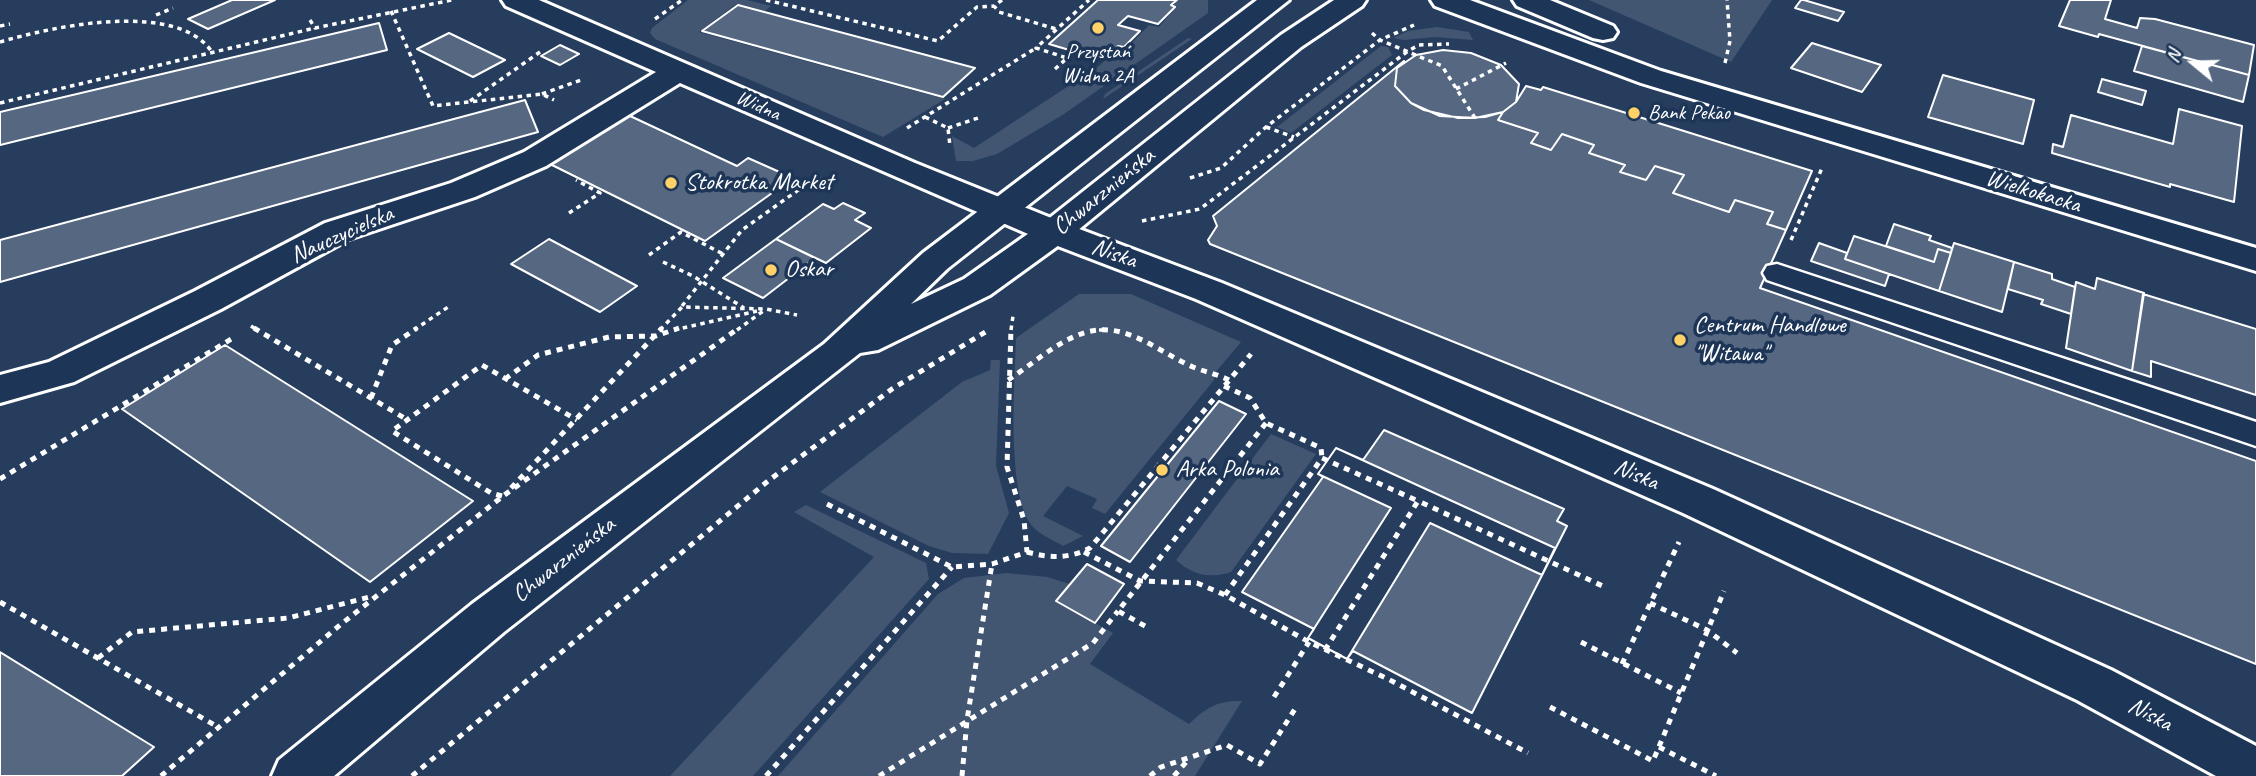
<!DOCTYPE html>
<html>
<head>
<meta charset="utf-8">
<style>
	body { margin:0 }
	#map { position:relative; width:2256px; height:776px; overflow:hidden; background:#263d5e; font-family:Caveat,sans-serif }
	canvas { display:block }
	.north { position:absolute; left:2158px; top:28px; width:70px; height:70px; -webkit-text-stroke:5px #1d3557; paint-order:stroke; rotate:289deg; font-size:19px; font-weight:700; line-height:28px; text-align:center; color:#fff }
	.north::after { content:''; display:block; margin:auto; width:24px; height:32px; background:#fff; clip-path:polygon(50% 0,100% 100%,50% 72%,0 100%) }
</style>
</head>
<body>
<div id="map">
<canvas width="2256" height="776"></canvas>
<div class="north">N</div>
</div>
<script>
const ctx = document.querySelector('canvas').getContext('2d');
ctx.lineJoin = 'round';
function paint(path, color) { ctx.fillStyle = color; ctx.fill(path, 'evenodd'); }
function stroke(path, color, width, dash) { ctx.strokeStyle = color; ctx.lineWidth = width; ctx.lineCap = dash ? 'butt' : 'round'; ctx.setLineDash(dash || []); ctx.stroke(path); }
function drawText(font, color, halo, rows, align = 'center') {
  ctx.font = font + ' Caveat,sans-serif'; ctx.lineWidth = 7; ctx.setLineDash([]); ctx.textBaseline = 'middle'; ctx.strokeStyle = halo; ctx.fillStyle = color; for (const [text, x, y, turn = 0] of rows) {
    ctx.save(); ctx.translate(x, y); ctx.rotate((+turn || 0) * Math.PI / 180); ctx.textAlign = isNaN(turn) ? turn : align; if (halo) ctx.strokeText(text, 0, 0); ctx.fillText(text, 0, 0); ctx.restore();
  }
}
paint(new Path2D(`
	M 688,0 L 747,0 L 771,6 L 765,11 L 736,4 L 699,32 L 945,99 L 883,137 L 655,39 L 650,33 L 652,28 Z
	M 1178,0 L 1208,0 L 1208,13 L 1064,114 L 997,154 L 973,161 L 956,161 L 952,136 L 974,148 L 1099,66 L 1118,48 L 1126,49 L 1149,25 L 1159,27 L 1176,7 L 1173,6 Z
	M 1589,0 L 1772,0 L 1731,62 Z
	M 1437,27 L 1469,32 L 1473,40 L 1435,37 L 1404,40 L 1393,38 L 1408,31 Z
	M 1188,38 L 1192,39 L 1103,99 L 1105,94 Z
	M 1381,46 L 1388,47 L 1392,55 L 1291,133 L 1277,127 Z
	M 1079,294 L 1131,294 L 1241,342 L 1215,373 L 1214,380 L 1105,514 L 1092,508 L 1097,499 L 1067,486 L 1043,516 L 1083,536 L 1063,546 C 1055,541 1043,536 1035,529 C 1005,501 1015,379 1016,338 Z
	M 991,360 L 1000,360 L 996,466 L 1009,513 L 988,554 L 952,553 L 929,546 L 820,492 L 962,382 L 990,370 Z
	M 1271,434 L 1316,454 L 1231,572 C 1210,579 1192,575 1176,560 Z
	M 806,505 L 926,563 L 929,579 L 753,776 L 670,776 L 874,557 L 794,512 Z
	M 1006,573 L 1047,577 L 1070,584 L 1056,601 L 1113,633 L 1090,664 L 1189,724 C 1205,708 1218,700 1242,701 L 1195,776 L 778,776 L 938,594 L 964,578 Z`), '#425672');
const building = new Path2D(`
	M 232,0 L 275,0 L 208,29 L 188,19 Z
	M 1098,0 L 1177,0 L 1171,5 L 1175,7 L 1158,24 L 1128,16 L 1118,25 L 1140,31 L 1124,47 L 1118,46 L 1103,60 L 1049,44 Z
	M 1801,0 L 1804,0 L 1844,12 L 1838,21 L 1795,8 Z
	M 2070,0 L 2111,0 L 2105,19 L 2137,28 L 2140,18 L 2155,19 L 2254,45 L 2249,75 L 2099,34 L 2098,37 L 2059,26 Z
	M 738,5 L 975,68 L 943,97 L 702,31 Z
	M 379,23 L 387,50 L 0,145 L 0,112 Z
	M 449,33 L 505,60 L 473,77 L 417,49 Z
	M 1812,43 L 1881,65 L 1862,92 L 1791,68 Z
	M 560,45 L 579,54 L 560,65 L 541,56 Z
	M 2142,46 L 2249,75 L 2243,102 L 2134,71 Z
	M 1443,50 L 1471,53 L 1501,65 L 1519,84 L 1516,102 L 1503,112 L 1475,118 L 1440,116 L 1411,103 L 1395,86 L 1397,68 L 1416,55 Z
	M 1404,61 L 1397,68 L 1395,86 L 1411,103 L 1424,110 L 1458,118 L 1485,117 L 1503,112 L 1498,120 L 1538,133 L 1531,143 L 1551,150 L 1562,134 L 1594,145 L 1589,153 L 1625,165 L 1620,172 L 1646,180 L 1655,166 L 1684,175 L 1673,193 L 1729,212 L 1735,200 L 1773,212 L 1767,224 L 1786,230 L 1760,288 L 2256,461 L 2256,664 L 1210,244 L 1208,240 L 1217,226 L 1213,216 Z
	M 1943,75 L 2034,100 L 2023,144 L 1928,117 Z
	M 2102,79 L 2146,91 L 2142,105 L 2098,92 Z
	M 1526,86 L 1541,90 L 1543,87 L 1812,171 L 1786,230 L 1767,224 L 1773,212 L 1735,200 L 1729,212 L 1673,193 L 1684,175 L 1655,166 L 1646,180 L 1620,172 L 1625,165 L 1589,153 L 1594,145 L 1562,134 L 1551,150 L 1531,143 L 1538,133 L 1498,120 L 1503,112 L 1516,102 Z
	M 525,100 L 538,132 L 0,282 L 0,240 Z
	M 2179,109 L 2242,126 L 2234,202 L 2170,184 L 2170,187 L 2052,153 L 2053,144 L 2063,147 L 2071,115 L 2173,144 Z
	M 628,115 L 737,166 L 748,158 L 793,178 L 705,241 L 548,163 Z
	M 843,203 L 865,213 L 855,220 L 871,228 L 826,263 L 776,239 L 823,204 L 834,209 Z
	M 1894,224 L 1931,236 L 1929,240 L 1952,248 L 1951,253 L 1938,249 L 1934,262 L 1886,246 Z
	M 1854,236 L 1934,262 L 1938,249 L 1951,253 L 1939,291 L 1845,259 Z
	M 549,239 L 637,286 L 600,312 L 511,264 Z
	M 776,239 L 815,258 L 763,298 L 723,278 Z
	M 1819,243 L 1847,253 L 1845,259 L 1889,274 L 1885,286 L 1811,261 Z
	M 1954,243 L 2014,262 L 2002,312 L 1939,291 Z
	M 2014,262 L 2052,274 L 2052,279 L 2075,287 L 2071,314 L 2041,304 L 2043,300 L 2008,289 Z
	M 2097,278 L 2144,293 L 2132,371 L 2066,348 L 2076,282 L 2095,289 Z
	M 2143,294 L 2256,329 L 2256,395 L 2151,361 L 2151,377 L 2132,371 Z
	M 225,345 L 473,501 L 370,582 L 122,409 Z
	M 1219,401 L 1246,414 L 1130,562 L 1101,546 Z
	M 1384,430 L 1564,509 L 1557,521 L 1567,526 L 1472,713 L 1353,651 L 1347,659 L 1308,638 L 1314,629 L 1242,592 L 1323,477 L 1318,474 L 1336,448 L 1363,460 Z
	M 1336,448 L 1555,548 L 1542,575 L 1430,523 L 1347,659 L 1308,638 L 1391,508 L 1318,474 Z
	M 1087,564 L 1124,584 L 1095,623 L 1056,601 Z
	M 0,652 L 154,747 L 122,776 L 0,776 Z`);
paint(building, '#556781');
stroke(building, '#fff', 2);
const service = new Path2D(`
	M 1777,264 L 2256,422 L 2256,446 L 1767,280 L 1763,273 L 1767,266 Z`);
const minor = new Path2D(`
	M 502,0 L 539,0 L 915,163 L 1066,224 L 1222,283 L 1713,489 L 2111,670 L 2256,746 L 2256,776 L 2216,776 L 2077,700 L 1683,513 L 1196,299 L 1042,240 L 680,83 L 546,166 L 475,197 L 349,239 L 221,309 L 74,382 L 0,403 L 0,375 L 49,362 L 195,291 L 325,223 L 451,183 L 524,152 L 656,72 L 506,6 Z`);
const tertiary = new Path2D(`
	M 1431,0 L 1470,0 L 1661,71 L 2256,248 L 2256,271 L 1641,83 L 1435,6 Z
	M 1513,0 L 1550,0 L 1613,26 L 1617,32 L 1613,38 L 1603,40 L 1593,38 L 1517,6 Z`);
const secondary = new Path2D(`
	M 1257,0 L 1289,0 L 947,269 L 911,304 L 964,279 L 1042,224 L 1281,35 L 1334,0 L 1366,0 L 1362,6 L 1301,47 L 1066,240 L 990,295 L 878,350 L 860,353 L 504,632 L 334,776 L 272,776 L 279,760 L 472,604 L 824,344 L 923,253 Z`);
stroke(service, '#fff', 5);
stroke(minor, '#fff', 6);
stroke(tertiary, '#fff', 6);
stroke(secondary, '#fff', 6);
stroke(new Path2D(`
	M 766,0 L 938,41 L 977,7 L 994,6
	M 1002,0 L 994,6 L 999,12 L 1056,29
	M 391,11 L 433,106 L 542,94 L 554,100
	M 156,15 L 173,8
	M 655,19 L 682,0
	M 310,20 L 315,28 L 452,0
	M 0,26 L 10,24
	M 1372,33 L 1380,40 L 1442,66 L 1475,118
	M 0,42 C 54,26 177,0 212,52
	M 1725,63 L 1730,41 L 1727,0
	M 1055,69 L 1067,58 L 1036,48 L 1089,0
	M 1456,89 L 1506,63
	M 542,94 L 584,79
	M 470,101 L 540,52
	M 0,103 L 315,28
	M 925,117 L 948,128 L 950,146
	M 1266,127 L 1294,137
	M 907,128 L 1036,48
	M 948,128 L 981,117
	M 1190,178 L 1221,168 L 1266,127 L 1380,40 L 1414,25
	M 569,213 L 600,193 L 576,180
	M 1142,221 L 1200,209 L 1408,51 L 1419,45 L 1449,44
	M 1791,240 L 1822,168
	M 649,255 L 681,232 L 723,254
	M 663,262 L 693,276 L 744,308
	M 682,306 L 742,230 L 801,188 L 824,178
	M 251,326 L 257,330
	M 414,330 L 451,305
	M 660,330 L 682,307 L 766,309 L 797,315
	M 674,330 L 757,311
	M 737,330 L 766,309
	M 1011,330 L 1013,316
	M 1099,330 L 1104,330`), '#fff', 3.5, [4.5, 4.5]);
stroke(new Path2D(`
	M 254,328 L 406,419
	M 505,379 L 538,355 L 609,337 L 656,336 L 679,328
	M 1008,380 C 1033,364 1058,340 1087,332 C 1126,321 1160,353 1193,367 C 1205,372 1217,374 1229,380
	M 1224,386 L 1250,398 L 1266,423 L 1321,448 L 1322,458
	M 371,398 L 392,345 L 417,328
	M 0,479 L 233,338
	M 511,488 L 662,328
	M 502,496 L 491,493 L 392,431 L 482,365 L 577,420
	M 827,504 L 952,567 L 992,564 L 1027,552 L 1024,520 L 1007,467 L 1011,328
	M 1027,552 C 1049,558 1069,559 1090,548 L 1251,354
	M 1084,552 L 1140,581 L 1197,583 L 1225,595 L 1309,642 L 1388,679 L 1528,753
	M 1225,595 L 1322,458 L 1418,501
	M 0,602 L 218,727
	M 1650,603 L 1707,630 L 1737,653
	M 1145,626 L 1118,611 L 1266,423
	M 1581,642 L 1681,693
	M 1325,650 L 1418,501 L 1607,588
	M 98,658 L 132,632 L 288,618 L 373,596
	M 1622,664 L 1679,542
	M 1274,697 L 1309,642
	M 1550,707 L 1653,761 L 1724,591
	M 1659,747 L 1716,776
	M 161,776 L 340,625 L 503,496 L 739,328
	M 412,776 L 768,481 L 892,389 L 987,331
	M 766,776 L 952,567
	M 879,776 L 1093,643 L 1118,611
	M 962,776 L 967,720 L 992,564
	M 1150,776 L 1161,767 L 1227,745 L 1260,764 L 1295,709
	M 1174,776 L 1188,760`), '#fff', 5, [6, 6]);
paint(service, '#1d3557');
paint(minor, '#1d3557');
paint(tertiary, '#1d3557');
paint(secondary, '#1d3557');
for (const [x, y, r, color] of [
	[1098,28,7,"#ffd166"],
	[1634,113,7,"#ffd166"],
	[671,183,7,"#ffd166"],
	[771,270,7,"#ffd166"],
	[1680,340,7,"#ffd166"],
	[1162,470,7,"#ffd166"]
]) { const dot = new Path2D(); dot.arc(x, y, r, 0, 2 * Math.PI); ctx.fillStyle = color; ctx.fill(dot); stroke(dot, '#1d3557', 2.5); }
drawText('21px', '#fff', '#1d3557', [
	["Przystań",1098,52],
	["Widna 2A",1098,76],
	["Bank Pekao",1648,113,"left"]
]);
drawText('21px', '#fff', '#1d3557', [
	["Widna",758,106,24]
]);
drawText('24px', '#fff', '#1d3557', [
	["Stokrotka Market",685,183],
	["Oskar",785,270],
	["Centrum Handlowe",1694,326],
	["\"Witawa\"",1694,354],
	["Arka Polonia",1176,470]
], 'left');
drawText('24px', '#fff', '#1d3557', [
	["Chwarznieńska",1104,192,-39],
	["Wielkokacka",2033,192,17],
	["Nauczycielska",342,235,-24],
	["Niska",1114,254,20],
	["Niska",1636,475,23],
	["Chwarznieńska",564,560,-38],
	["Niska",2150,715,28]
]);
</script>
</body>
</html>
